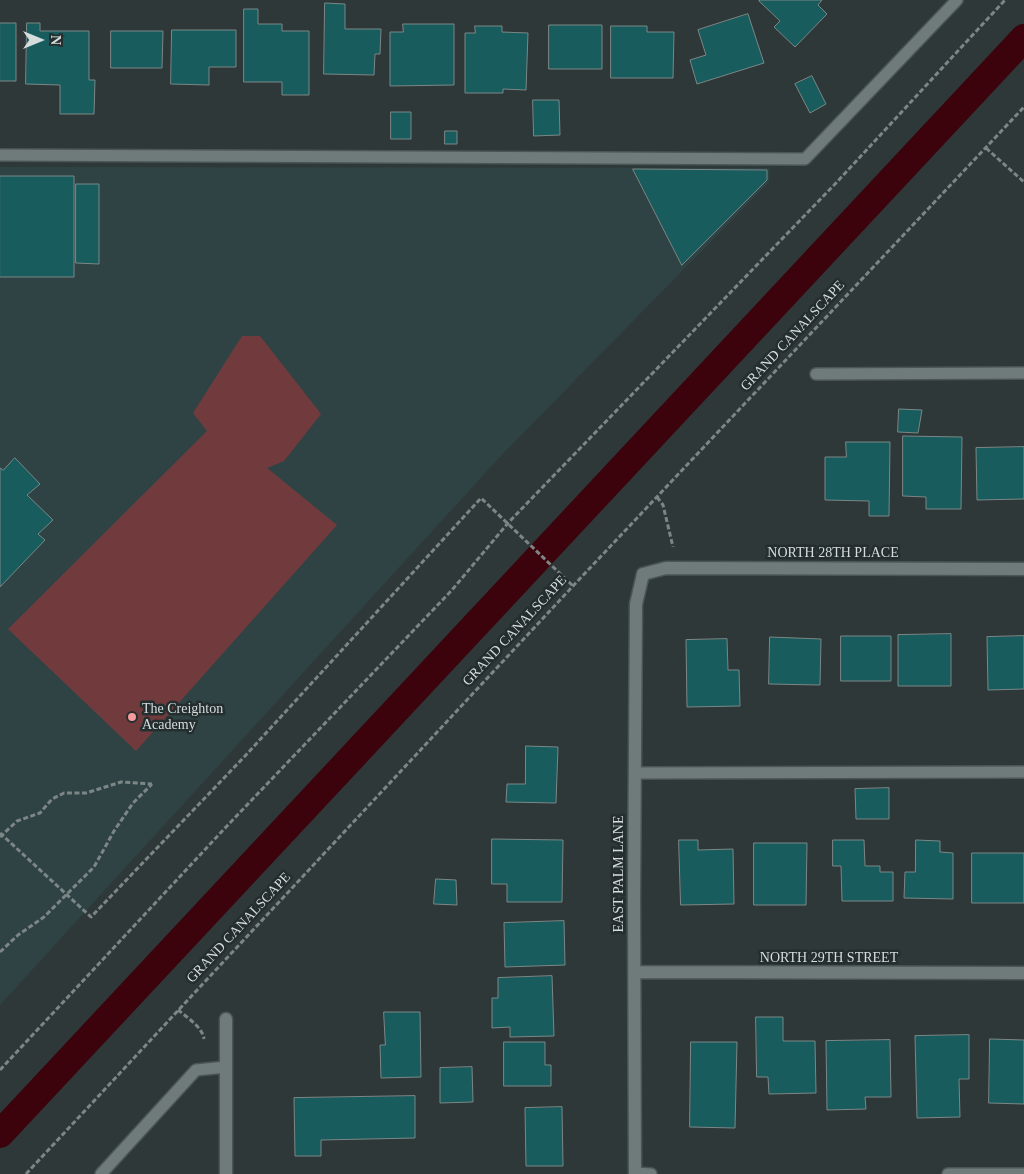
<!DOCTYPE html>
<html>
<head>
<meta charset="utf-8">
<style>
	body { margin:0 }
	#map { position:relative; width:1024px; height:1174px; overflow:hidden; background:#2e3838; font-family:Georgia,serif }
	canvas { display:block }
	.north { position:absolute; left:15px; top:15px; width:50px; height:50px; -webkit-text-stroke:4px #242e2e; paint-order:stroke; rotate:90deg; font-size:14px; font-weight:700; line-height:20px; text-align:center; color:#d5dcdc }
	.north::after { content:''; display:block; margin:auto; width:18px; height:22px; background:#d5dcdc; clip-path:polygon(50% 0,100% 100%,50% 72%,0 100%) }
</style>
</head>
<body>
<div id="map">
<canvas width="1024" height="1174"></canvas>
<div class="north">N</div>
</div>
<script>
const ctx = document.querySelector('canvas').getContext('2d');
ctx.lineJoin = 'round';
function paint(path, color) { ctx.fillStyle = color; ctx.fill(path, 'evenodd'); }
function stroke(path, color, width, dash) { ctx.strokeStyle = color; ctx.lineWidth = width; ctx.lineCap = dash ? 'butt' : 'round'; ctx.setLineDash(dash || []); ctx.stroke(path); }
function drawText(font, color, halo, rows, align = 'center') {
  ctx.font = font + ' Georgia,serif'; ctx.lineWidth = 5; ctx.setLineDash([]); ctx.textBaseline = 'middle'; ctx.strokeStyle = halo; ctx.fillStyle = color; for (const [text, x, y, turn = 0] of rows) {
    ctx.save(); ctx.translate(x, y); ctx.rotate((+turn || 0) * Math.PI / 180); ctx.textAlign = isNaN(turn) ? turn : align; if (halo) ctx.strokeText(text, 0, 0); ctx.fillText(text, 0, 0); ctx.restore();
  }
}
paint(new Path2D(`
	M 0,167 L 770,168 L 769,182 L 498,459 L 0,1005 Z`), '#304344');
paint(new Path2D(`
	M 242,336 L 260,336 L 321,414 L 284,461 L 267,468 L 337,525 L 136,751 L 8,629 L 207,431 L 193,413 Z`), '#713b3e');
stroke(new Path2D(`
	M 0,1134 L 1024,38`), '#3c030d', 28);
const building = new Path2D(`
	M 761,0 L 822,0 L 818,5 L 827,14 L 795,47 L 774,27 L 780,21 L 759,1 Z
	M 325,3 L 345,4 L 345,29 L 381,29 L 380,54 L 375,54 L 374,75 L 324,74 Z
	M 244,9 L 258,9 L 258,24 L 282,24 L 282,31 L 309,31 L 309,95 L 282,95 L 282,82 L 244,82 Z
	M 748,14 L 764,63 L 697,84 L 690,60 L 706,55 L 698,30 Z
	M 0,23 L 16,23 L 16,81 L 0,81 Z
	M 27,23 L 40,23 L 40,31 L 89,31 L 89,80 L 95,80 L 94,114 L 60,114 L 60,85 L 26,84 Z
	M 403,24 L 454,24 L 454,85 L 390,86 L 390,32 L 403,32 Z
	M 549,25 L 602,25 L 602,69 L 549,69 Z
	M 475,26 L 502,26 L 502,32 L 528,33 L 526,90 L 503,89 L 503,93 L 465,93 L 465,33 L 475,33 Z
	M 611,26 L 647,26 L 647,32 L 674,32 L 673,78 L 611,78 Z
	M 172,30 L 236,30 L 236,67 L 209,67 L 209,85 L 171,84 Z
	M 111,31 L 163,31 L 162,68 L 111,68 Z
	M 812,76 L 826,104 L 810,113 L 795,84 Z
	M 533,100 L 559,100 L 560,135 L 534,136 Z
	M 391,112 L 411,112 L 411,139 L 391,139 Z
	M 445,131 L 457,131 L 457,144 L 445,144 Z
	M 633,169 L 767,170 L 767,180 L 682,265 Z
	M 0,176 L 74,176 L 74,277 L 0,277 Z
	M 76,184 L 99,184 L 99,264 L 76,263 Z
	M 899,409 L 922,410 L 918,433 L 898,432 Z
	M 903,436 L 962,437 L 961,509 L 926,509 L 926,497 L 903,496 Z
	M 846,442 L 890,442 L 889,516 L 869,516 L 869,501 L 825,500 L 825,457 L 846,457 Z
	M 1024,447 L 1024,499 L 977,500 L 976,448 Z
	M 15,458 L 40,484 L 27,495 L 53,520 L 38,534 L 45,540 L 0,587 L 0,468 L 3,470 Z
	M 951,634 L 951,686 L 898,686 L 898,635 Z
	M 841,636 L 891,636 L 891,681 L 841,681 Z
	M 1024,636 L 1024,689 L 988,690 L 987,637 Z
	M 770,637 L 821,639 L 820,685 L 769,684 Z
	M 727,639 L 728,670 L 739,670 L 740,706 L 687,707 L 686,640 Z
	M 526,746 L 558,747 L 556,803 L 506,802 L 507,784 L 525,784 Z
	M 889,788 L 889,819 L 856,819 L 855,789 Z
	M 492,839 L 563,840 L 562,902 L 507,902 L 507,884 L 492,884 Z
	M 679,840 L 698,840 L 698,850 L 733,849 L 734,904 L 681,905 Z
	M 833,840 L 864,840 L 865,866 L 880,866 L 880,872 L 893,872 L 893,901 L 842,901 L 841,866 L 833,866 Z
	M 916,840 L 940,841 L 940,852 L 953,853 L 953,899 L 904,898 L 905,872 L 915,872 Z
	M 754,843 L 807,843 L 806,905 L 754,905 Z
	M 972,853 L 1024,853 L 1024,903 L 972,903 Z
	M 436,879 L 456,880 L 457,905 L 434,904 Z
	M 564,921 L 565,965 L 505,967 L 504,923 Z
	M 552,976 L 554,1036 L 510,1037 L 510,1027 L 492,1028 L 492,998 L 498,998 L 498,978 Z
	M 384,1012 L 420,1012 L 421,1077 L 381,1078 L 380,1045 L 385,1045 Z
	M 756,1017 L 783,1017 L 783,1041 L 815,1041 L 816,1093 L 769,1094 L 768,1077 L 757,1077 Z
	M 969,1035 L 969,1079 L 959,1079 L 960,1117 L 917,1118 L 915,1036 Z
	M 990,1039 L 1024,1040 L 1024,1104 L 989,1103 Z
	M 890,1040 L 891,1097 L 865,1097 L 866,1109 L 827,1110 L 826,1041 Z
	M 504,1042 L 545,1042 L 545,1065 L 551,1065 L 551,1086 L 504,1086 Z
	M 691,1042 L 737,1042 L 735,1128 L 690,1127 Z
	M 472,1067 L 473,1102 L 440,1103 L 440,1068 Z
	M 415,1096 L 415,1138 L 321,1140 L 321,1156 L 295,1156 L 294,1098 Z
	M 562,1107 L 563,1166 L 526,1166 L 525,1108 Z`);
paint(building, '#195c5d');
stroke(building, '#7b8787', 1);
const service = new Path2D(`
	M 0,155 L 805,159 L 957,0
	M 816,374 L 1024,373
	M 635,773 L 1024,772
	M 635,1173 L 651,1174
	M 101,1174 L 196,1070 L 226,1067
	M 948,1174 L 1024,1174`);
const minor = new Path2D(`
	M 635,972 L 1024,973
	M 226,1019 L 226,1174
	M 635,1174 L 634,899 L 636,604 L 643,574 L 666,568 L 1024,569`);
stroke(service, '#4b5555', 14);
stroke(minor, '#4b5555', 15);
stroke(new Path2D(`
	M 986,148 L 1024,182
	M 657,497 L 663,505 L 673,547
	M 0,833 L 91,917 L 245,756 L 481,498 L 573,586
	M 0,837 L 17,821 L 40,813 L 52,799 L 64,793 L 86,793 L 121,782 L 152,784
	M 0,952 L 18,935 L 44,917 L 94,867 L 114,831 L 133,803 L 152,784
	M 178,1010 C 187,1017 203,1028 204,1039
	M 0,1070 L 226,827 L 452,590 L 508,523 L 836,183 L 1005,0
	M 26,1174 L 573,586 L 1024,107`), '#7d8686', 3, [5, 2.5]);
stroke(service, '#6f7b7b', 11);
stroke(minor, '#6f7b7b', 12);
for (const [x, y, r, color] of [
	[132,717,5,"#f59b9e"]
]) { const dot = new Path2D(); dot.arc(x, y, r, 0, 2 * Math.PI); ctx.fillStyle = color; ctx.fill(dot); stroke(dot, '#242e2e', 2); }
drawText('14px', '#d5dcdc', '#242e2e', [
	["GRAND CANALSCAPE",793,336,-47],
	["NORTH 28TH PLACE",833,553],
	["GRAND CANALSCAPE",515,631,-47],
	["EAST PALM LANE",619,874,-90],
	["GRAND CANALSCAPE",239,928,-47],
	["NORTH 29TH STREET",829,958]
]);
drawText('14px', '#d5dcdc', '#242e2e', [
	["The Creighton",142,709],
	["Academy",142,725]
], 'left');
</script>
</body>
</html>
